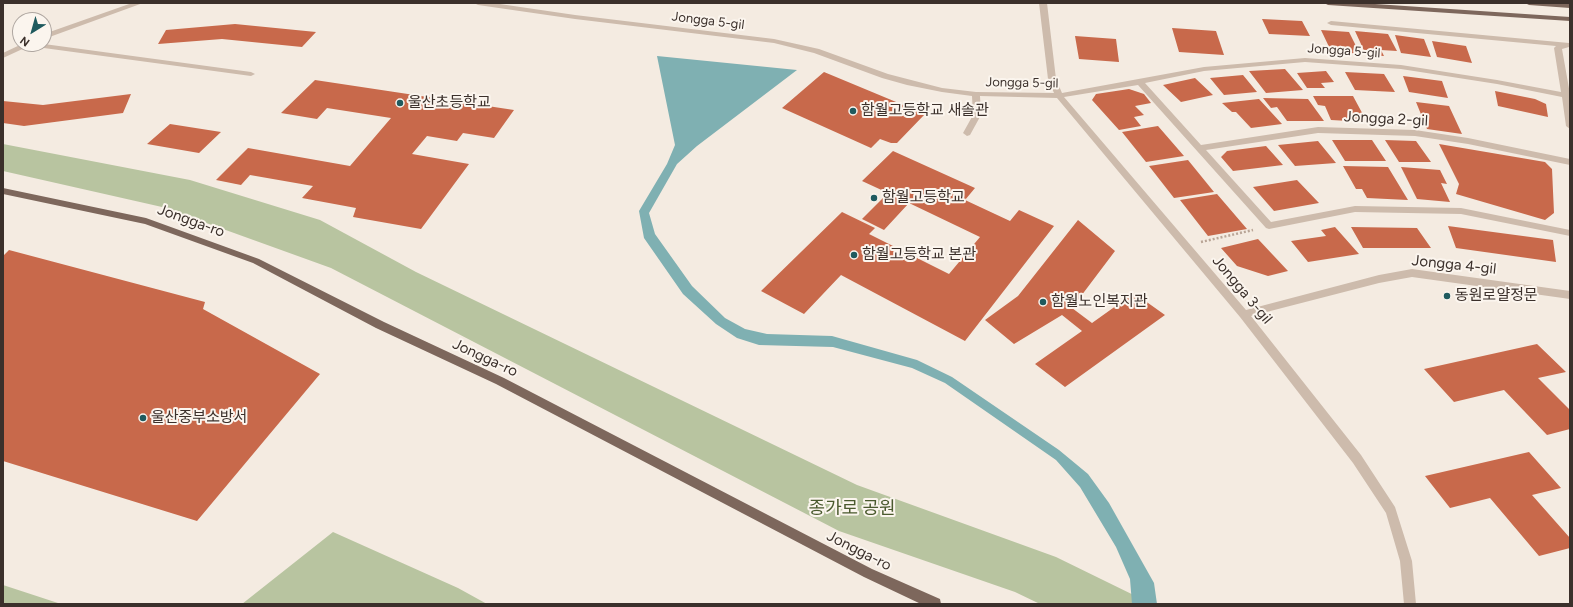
<!DOCTYPE html>
<html>
<head>
<meta charset="utf-8">
<style>
	body { margin:0 }
	#map { position:relative; width:1573px; height:607px; overflow:hidden; background:#f4ebe1; font-family:Figtree,sans-serif }
	canvas { display:block }
	.frame { position:absolute; inset:0; border:4px solid #3b302b; pointer-events:none }
	.north { position:absolute; left:12px; top:12px; width:40px; height:40px; box-sizing:border-box; background:#fbf5ee; border:1px solid #aea6a0; border-radius:50%; rotate:217deg; font-size:11px; font-weight:700; line-height:16px; text-align:center; color:#3b302b }
	.north::after { content:''; display:block; margin:auto; width:14px; height:18px; background:#1f5a5e; clip-path:polygon(50% 0,100% 100%,50% 72%,0 100%) }
</style>
</head>
<body>
<div id="map">
<canvas width="1573" height="607"></canvas>
<div class="frame"></div>
<div class="north">N</div>
</div>
<script>
const ctx = document.querySelector('canvas').getContext('2d');
ctx.lineJoin = 'round';
function paint(path, color) { ctx.fillStyle = color; ctx.fill(path, 'evenodd'); }
function stroke(path, color, width, dash) { ctx.strokeStyle = color; ctx.lineWidth = width; ctx.lineCap = dash ? 'butt' : 'round'; ctx.setLineDash(dash || []); ctx.stroke(path); }
function drawText(font, color, halo, rows, align = 'center') {
  ctx.font = font + ' Figtree,"Noto Sans KR",sans-serif'; ctx.lineWidth = 4; ctx.setLineDash([]); ctx.textBaseline = 'middle'; ctx.strokeStyle = halo; ctx.fillStyle = color; for (const [text, x, y, turn = 0] of rows) {
    ctx.save(); ctx.translate(x, y); ctx.rotate((+turn || 0) * Math.PI / 180); ctx.textAlign = isNaN(turn) ? turn : align; if (halo) ctx.strokeText(text, 0, 0); ctx.fillText(text, 0, 0); ctx.restore();
  }
}
paint(new Path2D(`
	M 3,144 L 190,180 L 320,220 L 416,272 L 857,485 L 1056,557 L 1152,604 L 1040,604 L 1015,592 L 839,531 L 331,268 L 162,207 L 3,171 Z
	M 333,532 L 458,588 L 487,604 L 242,604 Z
	M 3,585 L 61,604 L 3,604 Z`), '#b8c4a0');
paint(new Path2D(`
	M 657,56 L 797,70 L 697,146 L 677,164 L 649,213 L 655,234 L 692,286 L 725,318 L 745,329 L 767,334 L 832,336 L 917,360 L 952,377 L 1059,450 L 1088,474 L 1109,503 L 1154,583 L 1157,604 L 1132,604 L 1130,579 L 1116,547 L 1080,487 L 1056,460 L 945,383 L 912,368 L 833,347 L 759,345 L 737,338 L 716,324 L 683,294 L 644,238 L 639,211 L 667,164 L 675,145 Z`), '#7fb0b2');
paint(new Path2D(`
	M 1262,19 L 1302,21 L 1310,36 L 1269,34 Z
	M 235,24 L 316,32 L 302,47 L 222,39 L 158,44 L 166,30 Z
	M 1172,28 L 1216,31 L 1224,55 L 1179,52 Z
	M 1321,30 L 1349,32 L 1360,54 L 1331,51 Z
	M 1355,31 L 1388,34 L 1397,51 L 1381,50 L 1384,56 L 1366,55 Z
	M 1395,35 L 1424,39 L 1431,57 L 1401,53 Z
	M 1075,36 L 1116,39 L 1119,62 L 1079,59 Z
	M 1432,41 L 1466,46 L 1472,63 L 1437,57 Z
	M 1285,69 L 1303,90 L 1266,93 L 1249,71 Z
	M 1326,71 L 1334,82 L 1321,83 L 1325,88 L 1307,88 L 1297,73 Z
	M 824,72 L 925,114 L 897,143 L 891,143 L 880,139 L 871,148 L 782,108 Z
	M 1345,72 L 1384,74 L 1395,92 L 1355,90 Z
	M 1243,75 L 1257,92 L 1224,95 L 1210,78 Z
	M 1403,76 L 1442,81 L 1448,98 L 1409,92 Z
	M 1195,78 L 1213,95 L 1181,102 L 1163,85 Z
	M 315,80 L 514,110 L 494,138 L 463,133 L 457,141 L 427,136 L 412,154 L 469,164 L 421,229 L 353,217 L 356,208 L 302,198 L 313,186 L 250,175 L 241,185 L 216,180 L 248,148 L 350,166 L 391,118 L 327,108 L 317,119 L 281,113 Z
	M 1129,89 L 1144,94 L 1151,103 L 1135,106 L 1144,115 L 1134,117 L 1141,126 L 1119,130 L 1092,100 L 1096,94 Z
	M 1495,91 L 1535,99 L 1546,104 L 1548,117 L 1498,106 Z
	M 131,94 L 123,113 L 24,126 L 3,123 L 3,101 L 43,105 Z
	M 1313,96 L 1353,96 L 1367,122 L 1331,120 L 1325,106 L 1318,105 Z
	M 1263,98 L 1308,99 L 1324,121 L 1287,121 L 1277,107 L 1271,108 Z
	M 1259,99 L 1282,124 L 1251,128 L 1236,112 L 1232,112 L 1222,103 Z
	M 1416,102 L 1449,106 L 1462,134 L 1427,129 Z
	M 170,124 L 221,132 L 199,153 L 147,144 Z
	M 1158,126 L 1184,156 L 1146,162 L 1122,132 Z
	M 1332,140 L 1372,140 L 1386,161 L 1345,161 Z
	M 1385,140 L 1416,141 L 1431,162 L 1399,162 Z
	M 1318,141 L 1336,163 L 1295,166 L 1278,145 Z
	M 1439,144 L 1545,162 L 1552,169 L 1554,213 L 1545,220 L 1456,194 L 1459,184 Z
	M 1266,146 L 1283,165 L 1233,171 L 1221,157 L 1227,151 Z
	M 893,151 L 975,188 L 965,200 L 1010,221 L 1019,210 L 1054,226 L 965,341 L 841,275 L 804,314 L 761,291 L 842,212 L 875,228 L 869,234 L 949,274 L 980,237 L 909,203 L 884,230 L 862,219 L 888,193 L 862,181 Z
	M 1188,160 L 1214,192 L 1174,198 L 1149,166 Z
	M 1343,166 L 1388,167 L 1408,200 L 1367,198 L 1362,189 L 1356,189 Z
	M 1401,167 L 1440,170 L 1447,184 L 1441,183 L 1450,202 L 1417,199 Z
	M 1297,180 L 1319,203 L 1274,211 L 1253,187 Z
	M 1217,194 L 1247,229 L 1208,236 L 1180,200 Z
	M 1078,220 L 1115,251 L 1072,308 L 1092,323 L 1134,293 L 1165,315 L 1065,387 L 1035,364 L 1082,331 L 1062,315 L 1014,344 L 985,320 L 1018,296 Z
	M 1448,226 L 1553,240 L 1556,262 L 1456,248 Z
	M 1335,227 L 1359,254 L 1308,262 L 1291,241 L 1326,236 L 1321,230 Z
	M 1351,227 L 1417,228 L 1431,248 L 1363,248 Z
	M 1258,239 L 1288,271 L 1268,276 L 1237,266 L 1221,248 Z
	M 9,250 L 205,302 L 203,309 L 320,374 L 197,521 L 3,461 L 3,256 Z
	M 1537,344 L 1566,372 L 1538,378 L 1570,410 L 1570,429 L 1547,435 L 1504,390 L 1454,402 L 1424,369 Z
	M 1529,452 L 1561,488 L 1532,495 L 1570,538 L 1570,548 L 1539,556 L 1490,498 L 1450,508 L 1425,476 Z`), '#c8694b');
stroke(new Path2D(`
	M 1201,242 L 1253,230`), '#b9a596', 2.5, [2, 2]);
paint(new Path2D(`
	M 132,3 L 143,3 L 44,39 L 44,34 Z
	M 474,3 L 493,3 L 575,15 L 774,39 L 819,49 L 888,74 L 942,88 L 976,92 L 1054,93 L 1048,79 L 1039,3 L 1047,3 L 1056,79 L 1062,93 L 1204,67 L 1305,58 L 1401,65 L 1497,80 L 1561,92 L 1554,48 L 1556,46 L 1331,25 L 1327,23 L 1331,21 L 1569,43 L 1569,47 L 1562,49 L 1570,94 L 1570,129 L 1566,126 L 1562,97 L 1497,84 L 1401,69 L 1305,62 L 1204,71 L 1145,83 L 1201,145 L 1318,127 L 1415,130 L 1468,138 L 1570,159 L 1570,165 L 1468,144 L 1415,136 L 1318,133 L 1206,150 L 1271,222 L 1355,206 L 1461,208 L 1570,230 L 1570,236 L 1461,214 L 1355,212 L 1269,229 L 1266,228 L 1138,85 L 1064,97 L 1246,310 L 1379,275 L 1412,269 L 1570,291 L 1570,299 L 1412,277 L 1379,283 L 1251,316 L 1361,455 L 1395,507 L 1412,561 L 1416,604 L 1404,604 L 1400,561 L 1386,513 L 1353,463 L 1240,317 L 1057,98 L 980,96 L 981,115 L 970,135 L 967,136 L 963,133 L 973,115 L 972,96 L 942,92 L 907,85 L 882,78 L 814,53 L 774,43 L 575,19 L 478,5 Z
	M 22,44 L 44,44 L 251,72 L 255,74 L 251,76 L 29,46 L 3,58 L 3,53 Z`), '#cdbbac');
paint(new Path2D(`
	M 1324,3 L 1360,3 L 1570,17 L 1570,21 L 1328,5 Z
	M 1525,3 L 1570,4 L 1570,8 L 1529,5 Z
	M 3,188 L 146,218 L 259,259 L 384,322 L 504,378 L 872,569 L 940,599 L 941,604 L 921,604 L 864,577 L 496,384 L 376,328 L 253,263 L 145,224 L 3,194 Z`), '#7d675c');
for (const [x, y, r, color] of [
	[400,103,4,"#1f5a5e"],
	[853,111,4,"#1f5a5e"],
	[874,198,4,"#1f5a5e"],
	[854,255,4,"#1f5a5e"],
	[1447,296,4,"#1f5a5e"],
	[1043,302,4,"#1f5a5e"],
	[143,418,4,"#1f5a5e"]
]) { const dot = new Path2D(); dot.arc(x, y, r, 0, 2 * Math.PI); ctx.fillStyle = color; ctx.fill(dot); stroke(dot, '#fbf5ee', 1.5); }
drawText('13px', '#3b302b', '#fbf5ee', [
	["Jongga 5-gil",708,21,7],
	["Jongga 5-gil",1344,51,4],
	["Jongga 5-gil",1022,83,1]
]);
drawText('15px', '#3b302b', '#fbf5ee', [
	["울산초등학교",408,103],
	["함월고등학교 새솔관",861,111],
	["함월고등학교",882,198],
	["함월고등학교 본관",862,255],
	["동원로얄정문",1455,296],
	["함월노인복지관",1051,302],
	["울산중부소방서",151,418]
], 'left');
drawText('15px', '#3b302b', '#fbf5ee', [
	["Jongga 2-gil",1386,119,3],
	["Jongga-ro",191,221,20],
	["Jongga 4-gil",1454,265,6],
	["Jongga 3-gil",1242,290,50],
	["Jongga-ro",485,358,25],
	["Jongga-ro",859,551,27]
]);
drawText('18px', '#4a5a2e', '#fbf5ee', [
	["종가로 공원",852,509]
]);
</script>
</body>
</html>
